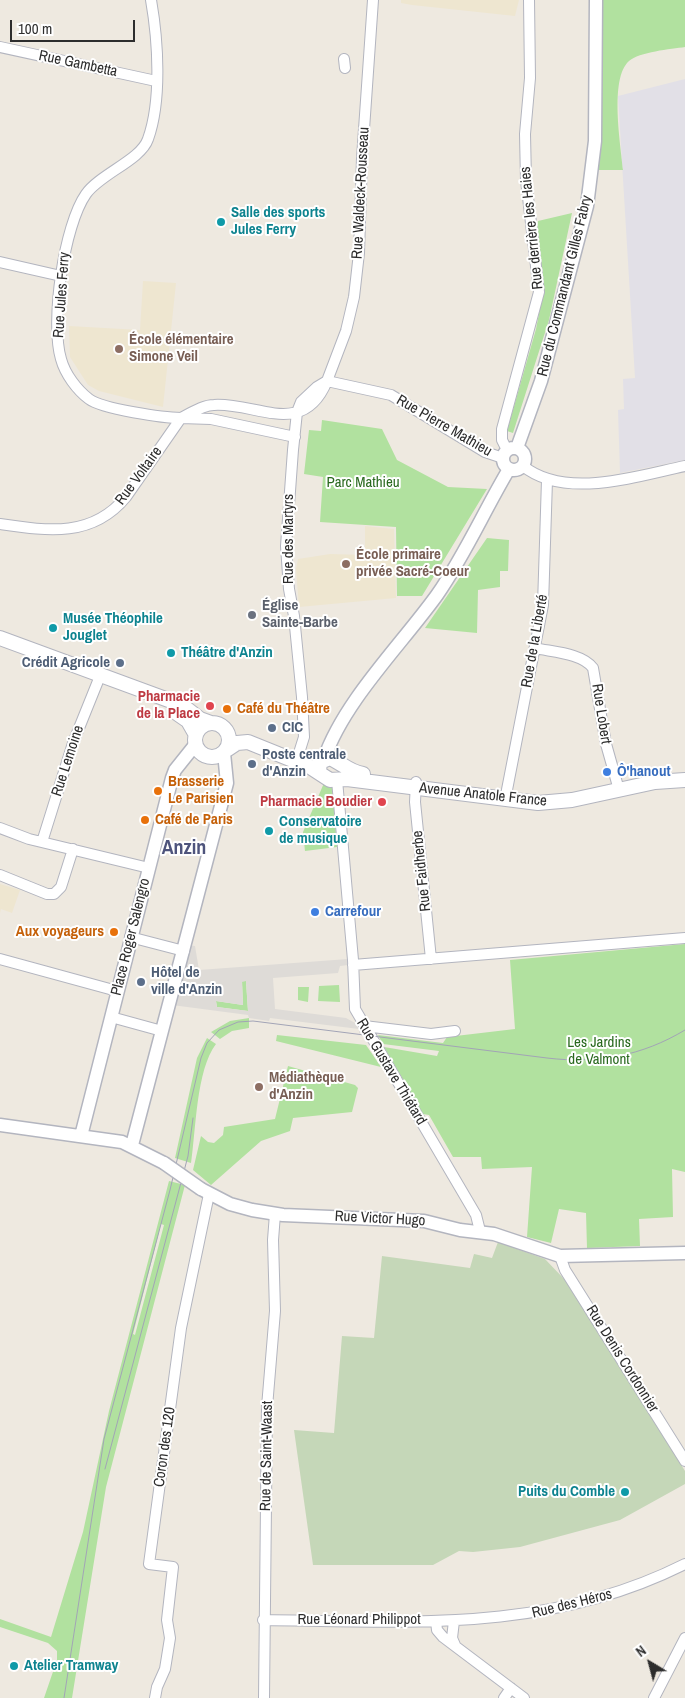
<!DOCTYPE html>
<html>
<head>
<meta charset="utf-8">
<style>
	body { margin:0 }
	#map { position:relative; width:685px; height:1698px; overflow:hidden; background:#eee9e0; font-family:"Archivo Narrow",sans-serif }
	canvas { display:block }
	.north { position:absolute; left:625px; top:1638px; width:50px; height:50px; -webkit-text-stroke:4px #fff; paint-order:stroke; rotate:323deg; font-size:14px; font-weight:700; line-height:20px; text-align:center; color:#2d2d2d }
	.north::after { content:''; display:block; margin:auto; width:18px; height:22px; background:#2d2d2d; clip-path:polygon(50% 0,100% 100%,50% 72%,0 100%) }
	.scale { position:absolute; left:10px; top:20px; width:125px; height:22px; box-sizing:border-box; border:2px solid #2d2d2d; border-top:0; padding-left:6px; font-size:15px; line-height:18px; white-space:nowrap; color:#2d2d2d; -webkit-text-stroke:4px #fff; paint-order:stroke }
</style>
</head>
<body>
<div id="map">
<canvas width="685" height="1698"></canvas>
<div class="north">N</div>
<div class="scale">100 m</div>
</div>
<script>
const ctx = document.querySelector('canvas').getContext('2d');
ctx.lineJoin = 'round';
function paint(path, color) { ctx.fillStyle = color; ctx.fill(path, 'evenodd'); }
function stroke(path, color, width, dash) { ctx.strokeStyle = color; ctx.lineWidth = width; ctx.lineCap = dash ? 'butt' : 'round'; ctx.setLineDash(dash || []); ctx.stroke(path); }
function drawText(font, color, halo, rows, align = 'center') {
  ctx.font = font + ' "Archivo Narrow",sans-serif'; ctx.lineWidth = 4; ctx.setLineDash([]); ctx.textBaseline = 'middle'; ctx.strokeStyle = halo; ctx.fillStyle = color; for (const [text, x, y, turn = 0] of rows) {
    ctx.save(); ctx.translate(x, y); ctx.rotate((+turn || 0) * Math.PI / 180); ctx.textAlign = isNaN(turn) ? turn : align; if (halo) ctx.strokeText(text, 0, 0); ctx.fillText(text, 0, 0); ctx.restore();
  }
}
paint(new Path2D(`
	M 685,79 L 685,460 L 620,473 L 618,410 L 624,409 L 623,379 L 635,378 L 618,96 Z`), '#e2e0e7');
paint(new Path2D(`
	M 401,0 L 519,0 L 515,16 L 412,5 L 401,3 Z
	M 143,281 L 176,283 L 163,407 L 99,391 L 88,385 L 70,357 L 69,326 L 140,330 Z
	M 365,526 L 394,529 L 396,598 L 299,607 L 296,569 L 298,559 L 330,554 L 365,555 Z
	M 0,884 L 20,890 L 12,913 L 1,909 L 0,913 Z`), '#eee6d0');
paint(new Path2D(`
	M 600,0 L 685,0 L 685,47 C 671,49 639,52 629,61 C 609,79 621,145 623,170 L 598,170 Z
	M 572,213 L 549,320 L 513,433 L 507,431 L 536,329 L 544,288 L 537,224 L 538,221 Z
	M 322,420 L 382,429 L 397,460 L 448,487 L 487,489 L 422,596 L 397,596 L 396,527 L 320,522 L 323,477 L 304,474 L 309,430 L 321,431 Z
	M 487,538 L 509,540 L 508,571 L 500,571 L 500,587 L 478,590 L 477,633 L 425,628 Z
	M 324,783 L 332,786 L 337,847 L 305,851 L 303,832 Z
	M 685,944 L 685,1172 L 672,1169 L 673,1217 L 639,1219 L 640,1246 L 587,1248 L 586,1213 L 559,1209 L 551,1243 L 527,1237 L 532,1167 L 482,1169 L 481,1157 L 453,1157 L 429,1115 L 423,1114 L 384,1047 L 437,1056 L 439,1051 L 383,1044 L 378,1035 L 443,1043 L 447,1037 L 515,1029 L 510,960 Z
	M 242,981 L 246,981 L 248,1011 L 217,1007 L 216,1001 L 243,1005 Z
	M 339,985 L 340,1002 L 318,1001 L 319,986 Z
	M 298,987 L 309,987 L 308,1002 L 298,1000 Z
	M 249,1018 L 249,1028 L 232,1031 L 220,1039 L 211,1032 L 230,1021 Z
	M 277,1035 L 366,1045 L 381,1067 L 276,1041 Z
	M 207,1038 L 216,1044 C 196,1070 196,1131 191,1163 L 175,1158 L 197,1058 Z
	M 288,1066 L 355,1085 L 358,1088 L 352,1112 L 293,1118 L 290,1131 L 261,1141 L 211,1185 L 193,1170 L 201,1136 L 208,1142 L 214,1143 L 223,1135 L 224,1127 L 275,1119 Z
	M 169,1181 L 185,1185 L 106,1487 L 72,1698 L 44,1698 L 57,1660 L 57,1651 L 48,1643 L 0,1627 L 0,1619 L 51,1637 L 83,1532 L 109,1411 ZM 161,1224 L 164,1225 L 135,1335 L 133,1334 Z`), '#b1e19f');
paint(new Path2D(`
	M 498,1242 L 545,1259 L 565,1280 L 685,1471 L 685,1484 L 620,1520 L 520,1547 L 473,1552 L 459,1551 L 433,1565 L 313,1565 L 294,1430 L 334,1433 L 342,1336 L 374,1338 L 382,1256 L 470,1268 L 474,1254 L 492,1258 Z`), '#c5d7b8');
paint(new Path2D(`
	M 188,945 L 195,946 L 199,970 L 348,959 L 348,965 L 340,966 L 338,973 L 273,978 L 275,1009 L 346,1018 L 355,1023 L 364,1034 L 359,1033 L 359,1029 L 270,1018 L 269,1021 L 249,1018 L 248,1015 L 172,1005 ZM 246,981 L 248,1011 L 217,1007 L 216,1001 L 243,1005 L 242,982 Z`), '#dedbd7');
const minor = new Path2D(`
	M 151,0 C 158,40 162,100 148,139 C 141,160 100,174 86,194 C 64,225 50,322 61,359 C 65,374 77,390 89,399 C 102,409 164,418 181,418
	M 0,47 L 156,81
	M 344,59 L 345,68
	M 0,262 L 61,276
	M 295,437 L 211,419 L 181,418 C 191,413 203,405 214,405 C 256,402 303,439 327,381 L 391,395 L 485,452 L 503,458
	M 507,450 L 502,440 L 502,429 L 539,292 L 526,180 L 525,134 L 530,78 L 529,0
	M 523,466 C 565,500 637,476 685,466
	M 0,524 C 48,531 92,538 126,497 L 181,418
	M 535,648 C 552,652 582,653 593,668 L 606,744 L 619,790
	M 299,753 L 304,737 L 302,697 L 294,616 L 289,589 L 286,546 L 293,450 L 297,412 L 301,402 L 317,387 L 327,381 L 346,331 L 354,297 L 359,253 L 362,158 L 373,0
	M 337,780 L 353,960 L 355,1009 L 476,1215 L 480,1231
	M 416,782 L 415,802 L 431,959
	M 505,800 L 543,605 L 547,480
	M 0,828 L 29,839 L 149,868
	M 42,842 L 73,743 L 98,681
	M 0,875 L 47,894 L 54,894 L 61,887 L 73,849
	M 130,937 L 184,951
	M 0,959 L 117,991
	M 353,965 L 685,938
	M 111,1017 L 162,1031
	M 364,1026 L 431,1034 L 455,1031
	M 560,1256 L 565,1270 L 685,1461
	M 263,1620 C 412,1622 548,1633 685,1564
	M 436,1621 L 437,1630 L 443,1637 L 524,1698
	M 454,1621 L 452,1638 L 455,1645
	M 155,1698 L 157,1687 L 165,1669 L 170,1638 L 167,1620 L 173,1567 L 149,1564 L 181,1328 L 209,1194
	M 264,1698 L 267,1407 L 275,1311 L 273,1240 L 275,1214
	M 504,1698 L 511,1688
	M 654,1698 L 685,1638`);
const tertiary = new Path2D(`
	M503 459a11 11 0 1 1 22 0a11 11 0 1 1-22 0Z
	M 517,448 L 541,381 L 587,206 L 595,141 L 596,0
	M 324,759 C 344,701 401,645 437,595 C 465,555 484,511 509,469
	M 0,1125 L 122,1142 L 164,1163
	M 81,1136 L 172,778 L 175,770 L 195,745
	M 132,1145 L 227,783 L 224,753
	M 201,1189 L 230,1204 L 252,1210 L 283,1215 L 424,1221 L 460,1230 L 494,1234 L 560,1256 L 685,1253`);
const secondary = new Path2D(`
	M 0,638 L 182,705 L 200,719 L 211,723
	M 175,712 L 188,721 L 196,735
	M195 740a17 17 0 1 1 34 0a17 17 0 1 1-34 0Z
	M 228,749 L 237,743 L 248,742 L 310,767 L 330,780 L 347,779 L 538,803 L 572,800 L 655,782 L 685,780
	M 319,771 L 320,762 L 330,758 C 342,763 349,772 363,774`);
stroke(minor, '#b3b5bf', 12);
stroke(tertiary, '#b3b5bf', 15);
stroke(secondary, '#b3b5bf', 16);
stroke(minor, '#fff', 10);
stroke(tertiary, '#fff', 12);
stroke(secondary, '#fff', 14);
stroke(new Path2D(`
	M 105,1469 L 188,1156 L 193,1118
	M 64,1698 L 104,1439 L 170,1190 L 201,1058 L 207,1043 L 219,1030 L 238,1022 L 253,1021 L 547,1058 C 597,1064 642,1056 685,1030`), '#a2a4b6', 1);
const tertiaryBridge = new Path2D(`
	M 164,1163 L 201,1189`);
stroke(tertiaryBridge, '#b3b5bf', 15, []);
stroke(tertiaryBridge, '#fff', 12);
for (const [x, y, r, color] of [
	[221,222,5,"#0f9aa8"],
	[119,349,5,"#8d6e63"],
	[346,564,5,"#8d6e63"],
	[252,615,5,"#6b7280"],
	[53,628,5,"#0f9aa8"],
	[171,653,5,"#0f9aa8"],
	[120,663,5,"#5c6f8a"],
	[210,706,5,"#e0444e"],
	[227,709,5,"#e8710a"],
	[272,728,5,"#5c6f8a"],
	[252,764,5,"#5c6f8a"],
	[607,772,5,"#3f7fe0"],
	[158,791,5,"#e8710a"],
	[382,802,5,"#e0444e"],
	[145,820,5,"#e8710a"],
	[269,831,5,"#0f9aa8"],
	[315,912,5,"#3f7fe0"],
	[114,932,5,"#e8710a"],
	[141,982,5,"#5c6f8a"],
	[259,1087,5,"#8d6e63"],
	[625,1492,5,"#0f9aa8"],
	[14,1666,5,"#0f9aa8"]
]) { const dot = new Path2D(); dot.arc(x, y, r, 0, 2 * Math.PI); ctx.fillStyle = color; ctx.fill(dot); stroke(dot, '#fff', 2); }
drawText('15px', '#2d2d2d', '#fff', [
	["Rue Gambetta",78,64,12],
	["Rue Waldeck-Rousseau",361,193,-87],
	["Rue derrière les Haies",532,228,-96],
	["Rue du Commandant Gilles Fabry",565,286,-76],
	["Rue Jules Ferry",62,295,-86],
	["Rue Pierre Mathieu",444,426,30],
	["Rue Voltaire",139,476,-54],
	["Rue des Martyrs",289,539,-90],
	["Rue de la Liberté",535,641,-80],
	["Rue Lobert",601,714,81],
	["Rue Lemoine",68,761,-72],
	["Avenue Anatole France",483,795,6],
	["Rue Faidherbe",422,871,-96],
	["Place Roger Salengro",131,937,-76],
	["Rue Gustave Thiétard",391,1072,59],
	["Rue Victor Hugo",380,1219,3],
	["Rue Denis Cordonnier",622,1359,58],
	["Coron des 120",165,1447,-82],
	["Rue de Saint-Waast",267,1456,-89],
	["Rue des Héros",572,1604,-14],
	["Rue Léonard Philippot",359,1620]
]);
drawText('bold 15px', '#0d838f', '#fff', [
	["Salle des sports",231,213],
	["Jules Ferry",231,230],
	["Musée Théophile",63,619],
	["Jouglet",63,636],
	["Théâtre d'Anzin",181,653],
	["Conservatoire",279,822],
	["de musique",279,839],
	["Puits du Comble",615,1492,"right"],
	["Atelier Tramway",24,1666]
], 'left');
drawText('bold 15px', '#785e54', '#fff', [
	["École élémentaire",129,340],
	["Simone Veil",129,357],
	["École primaire",356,555],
	["privée Sacré-Coeur",356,572],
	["Médiathèque",269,1078],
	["d'Anzin",269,1095]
], 'left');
drawText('15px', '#29691e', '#fff', [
	["Parc Mathieu",363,483],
	["Les Jardins",599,1043],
	["de Valmont",599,1060]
]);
drawText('bold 15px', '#5b616d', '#fff', [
	["Église",262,606],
	["Sainte-Barbe",262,623]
], 'left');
drawText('bold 15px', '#4e5e75', '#fff', [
	["Crédit Agricole",110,663,"right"],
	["CIC",282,728],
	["Poste centrale",262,755],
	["d'Anzin",262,772],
	["Hôtel de",151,973],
	["ville d'Anzin",151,990]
], 'left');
drawText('bold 15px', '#be3a42', '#fff', [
	["Pharmacie",200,697],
	["de la Place",200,714],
	["Pharmacie Boudier",372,802]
], 'right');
drawText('bold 15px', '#c56008', '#fff', [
	["Café du Théâtre",237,709],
	["Brasserie",168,782],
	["Le Parisien",168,799],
	["Café de Paris",155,820],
	["Aux voyageurs",104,932,"right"]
], 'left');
drawText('bold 15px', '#366cbe', '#fff', [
	["Ô'hanout",617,772],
	["Carrefour",325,912]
], 'left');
drawText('bold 20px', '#4e547c', '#fff', [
	["Anzin",184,849]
]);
</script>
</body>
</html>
